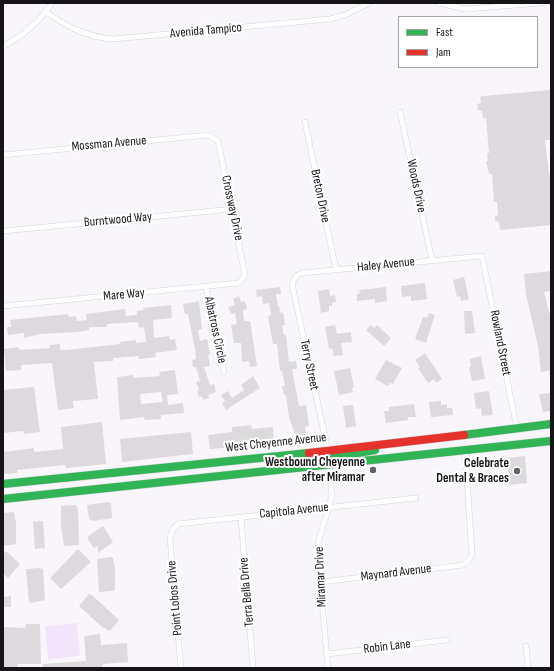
<!DOCTYPE html>
<html>
<head>
<meta charset="utf-8">
<style>
	body { margin:0 }
	#map { position:relative; width:554px; height:671px; overflow:hidden; background:#f9f6fb; font-family:"Sofia Sans Condensed",sans-serif }
	canvas { display:block }
	.frame { position:absolute; inset:0; border:4px solid #171418; pointer-events:none }
	.legend { position:absolute; left:398px; top:16px; width:140px; height:52px; box-sizing:border-box; background:#fff; border:1px solid #a2a1a3; margin:0; padding:5px 7px; list-style:none; font-size:12px; color:#171418 }
	.legend li { display:flex; align-items:center; gap:8px; height:20px }
	.legend b { width:20px; border:1px solid #a2a1a3 }
</style>
</head>
<body>
<div id="map">
<canvas width="554" height="671"></canvas>
<div class="frame"></div>
<ul class="legend">
<li><b style="height:5px;background:#30b455"></b>Fast</li>
<li><b style="height:5px;background:#e5322d"></b>Jam</li>
</ul>
</div>
<script>
const ctx = document.querySelector('canvas').getContext('2d');
ctx.lineJoin = 'round';
function paint(path, color) { ctx.fillStyle = color; ctx.fill(path, 'evenodd'); }
function stroke(path, color, width, dash) { ctx.strokeStyle = color; ctx.lineWidth = width; ctx.lineCap = dash ? 'butt' : 'round'; ctx.setLineDash(dash || []); ctx.stroke(path); }
function drawText(font, color, halo, rows, align = 'center') {
  ctx.font = font + ' "Sofia Sans Condensed",sans-serif'; ctx.lineWidth = 4; ctx.setLineDash([]); ctx.textBaseline = 'middle'; ctx.strokeStyle = halo; ctx.fillStyle = color; for (const [text, x, y, turn = 0] of rows) {
    ctx.save(); ctx.translate(x, y); ctx.rotate((+turn || 0) * Math.PI / 180); ctx.textAlign = isNaN(turn) ? turn : align; if (halo) ctx.strokeText(text, 0, 0); ctx.fillText(text, 0, 0); ctx.restore();
  }
}
paint(new Path2D(`
	M 77,623 L 80,656 L 48,659 L 45,626 Z`), '#f1e4fb');
paint(new Path2D(`
	M 551,90 L 551,140 L 545,140 L 549,175 L 551,175 L 551,225 L 500,230 L 499,222 L 495,221 L 495,216 L 498,215 L 497,202 L 494,202 L 492,174 L 489,174 L 486,161 L 488,161 L 487,153 L 489,153 L 486,118 L 483,118 L 482,111 L 478,110 L 477,104 L 481,103 L 480,97 L 483,96 Z
	M 551,271 L 551,291 L 544,292 L 551,319 L 551,370 L 541,372 L 538,346 L 526,295 L 524,274 Z
	M 464,277 L 469,299 L 461,301 L 460,296 L 457,297 L 453,280 Z
	M 425,283 L 427,299 L 411,301 L 411,296 L 402,297 L 401,286 Z
	M 280,287 L 281,294 L 276,294 L 278,306 L 279,306 L 280,313 L 283,312 L 285,325 L 282,325 L 284,335 L 286,335 L 289,362 L 296,361 L 297,369 L 292,369 L 299,406 L 306,405 L 309,426 L 305,427 L 307,438 L 297,440 L 289,417 L 286,395 L 284,395 L 282,386 L 285,386 L 282,371 L 280,371 L 277,344 L 273,344 L 270,328 L 268,316 L 271,315 L 269,303 L 263,304 L 262,296 L 257,297 L 256,290 Z
	M 386,287 L 387,301 L 375,303 L 375,299 L 357,301 L 357,294 L 360,293 L 359,290 Z
	M 329,289 L 330,296 L 335,295 L 336,302 L 332,303 L 332,306 L 329,306 L 329,311 L 321,313 L 318,291 Z
	M 239,296 L 241,302 L 245,301 L 247,309 L 243,310 L 244,321 L 250,321 L 257,366 L 250,367 L 249,361 L 242,362 L 241,343 L 234,343 L 231,325 L 237,324 L 235,313 L 231,314 L 228,307 L 235,305 L 233,299 Z
	M 199,301 L 202,329 L 198,330 L 200,341 L 207,339 L 210,354 L 208,355 L 210,366 L 204,367 L 210,385 L 214,384 L 216,392 L 208,395 L 209,398 L 203,400 L 202,396 L 199,397 L 197,391 L 199,390 L 196,382 L 200,381 L 196,367 L 193,367 L 192,360 L 196,359 L 195,349 L 188,314 L 185,314 L 183,304 Z
	M 171,305 L 172,318 L 153,320 L 154,338 L 169,336 L 170,340 L 175,339 L 177,350 L 155,353 L 156,357 L 139,359 L 139,356 L 113,358 L 113,361 L 94,362 L 98,399 L 73,401 L 74,408 L 58,410 L 52,363 L 21,365 L 21,370 L 6,371 L 4,349 L 19,347 L 19,350 L 50,348 L 50,345 L 60,344 L 60,350 L 67,350 L 120,344 L 120,342 L 136,340 L 136,343 L 146,342 L 144,327 L 139,328 L 138,322 L 107,324 L 107,327 L 89,327 L 89,330 L 78,332 L 40,334 L 24,338 L 24,333 L 8,335 L 7,327 L 11,327 L 10,320 L 68,314 L 69,317 L 76,316 L 77,321 L 87,320 L 86,314 L 125,309 L 126,316 L 137,315 L 137,311 L 144,310 L 143,308 Z
	M 464,311 L 472,311 L 475,333 L 465,334 Z
	M 429,313 L 435,315 L 426,343 L 415,339 L 423,317 L 427,318 Z
	M 335,325 L 337,334 L 351,332 L 352,342 L 341,343 L 343,355 L 334,356 L 332,348 L 329,349 L 325,327 Z
	M 371,325 L 374,328 L 377,325 L 391,338 L 384,346 L 366,330 Z
	M 425,353 L 442,379 L 436,383 L 434,379 L 428,383 L 418,368 L 420,367 L 415,360 Z
	M 481,356 L 485,379 L 472,381 L 469,367 L 471,367 L 470,359 Z
	M 386,360 L 402,368 L 393,384 L 390,383 L 388,386 L 375,379 Z
	M 350,368 L 354,387 L 352,388 L 353,392 L 339,395 L 334,371 Z
	M 175,370 L 178,394 L 167,395 L 168,405 L 183,403 L 184,413 L 161,415 L 161,419 L 145,420 L 144,417 L 120,420 L 117,377 L 133,375 L 133,378 L 160,376 L 159,372 ZM 161,392 L 163,402 L 141,404 L 140,394 Z
	M 253,376 L 260,388 L 226,410 L 222,403 L 225,401 L 221,395 L 228,391 L 232,398 L 244,390 L 241,385 Z
	M 34,387 L 40,432 L 24,434 L 23,431 L 3,433 L 3,390 Z
	M 489,391 L 493,415 L 482,416 L 481,408 L 476,409 L 474,393 Z
	M 551,393 L 551,411 L 543,412 L 539,394 Z
	M 441,401 L 441,405 L 447,404 L 447,408 L 452,408 L 453,415 L 431,417 L 429,402 Z
	M 414,404 L 416,417 L 408,417 L 408,420 L 386,423 L 384,411 L 389,411 L 389,407 Z
	M 353,405 L 356,426 L 346,428 L 343,406 Z
	M 102,422 L 106,464 L 66,468 L 65,465 L 36,468 L 17,470 L 17,473 L 3,474 L 3,452 L 34,448 L 34,452 L 63,449 L 61,427 Z
	M 251,425 L 252,429 L 273,427 L 274,443 L 250,445 L 251,448 L 234,450 L 234,447 L 210,449 L 208,435 L 232,432 L 232,427 Z
	M 191,432 L 193,454 L 122,462 L 120,439 Z
	M 525,456 L 527,483 L 509,485 L 507,458 Z
	M 107,502 L 111,503 L 112,518 L 93,521 L 89,519 L 87,505 Z
	M 76,505 L 78,509 L 79,545 L 64,546 L 61,526 L 61,506 Z
	M 12,512 L 14,513 L 16,523 L 16,544 L 3,546 L 3,513 Z
	M 43,521 L 45,548 L 35,549 L 33,522 Z
	M 103,526 L 113,542 L 98,553 L 98,546 L 94,548 L 88,540 L 88,536 Z
	M 78,549 L 91,562 L 61,589 L 50,578 Z
	M 6,551 L 20,564 L 8,578 L 3,573 L 3,555 Z
	M 111,557 L 113,558 L 115,568 L 115,589 L 114,591 L 99,592 L 97,559 Z
	M 40,568 L 43,569 L 45,600 L 31,603 L 29,602 L 28,592 L 26,569 Z
	M 89,594 L 93,596 L 119,620 L 110,631 L 102,627 L 79,606 Z
	M 11,596 L 11,607 L 3,607 L 3,597 Z
	M 26,624 L 40,624 L 41,664 L 17,664 L 18,668 L 3,668 L 3,627 L 25,628 Z
	M 100,634 L 101,645 L 127,643 L 128,662 L 103,664 L 101,668 L 43,668 L 43,664 L 86,661 L 84,636 Z`), '#dddade');
const street = new Path2D(`
	M 438,3 L 466,9 L 541,3
	M 46,12 C 68,27 86,37 113,39 L 330,19 L 345,15 L 369,3
	M 3,46 C 24,36 39,22 52,3
	M 400,112 L 432,260
	M 305,122 L 336,270
	M 3,155 L 208,135 L 218,141 L 245,275 L 239,283 L 3,306
	M 3,231 L 233,209
	M 206,287 L 224,372
	M 328,451 L 292,284 L 296,276 L 302,273 L 482,256 L 517,429
	M 241,517 L 253,668
	M 321,582 L 463,565 L 469,560 L 472,554 L 465,450
	M 526,646 L 528,668
	M 327,654 L 447,640
	M 181,668 L 170,538 L 173,529 L 178,524 L 416,498
	M 328,668 L 318,557 L 318,543 L 332,496 L 329,464`);
const fast = new Path2D(`
	M 464,435 L 551,424
	M 329,464 L 334,457 L 375,450
	M 3,484 L 309,453
	M 3,499 L 551,441`);
const jam = new Path2D(`
	M 309,453 L 464,435`);
stroke(street, '#d6d3d7', 6);
stroke(fast, '#d6d3d7', 9);
stroke(jam, '#d6d3d7', 9);
stroke(street, '#fefefe', 5);
stroke(fast, '#30b455', 8);
stroke(jam, '#e5322d', 8);
for (const [x, y, r, color] of [
	[373,470,4,"#666367"],
	[517,471,4,"#666367"]
]) { const dot = new Path2D(); dot.arc(x, y, r, 0, 2 * Math.PI); ctx.fillStyle = color; ctx.fill(dot); stroke(dot, '#fff', 1.5); }
drawText('13px', '#171418', '#fff', [
	["Avenida Tampico",206,31,-5],
	["Mossman Avenue",109,144,-5],
	["Woods Drive",416,186,78],
	["Breton Drive",320,196,78],
	["Crossway Drive",232,208,78],
	["Burntwood Way",118,220,-5],
	["Haley Avenue",386,265,-6],
	["Mare Way",124,295,-5],
	["Albatross Circle",215,330,78],
	["Rowland Street",500,343,79],
	["Terry Street",309,365,78],
	["West Cheyenne Avenue",276,443,-6],
	["Capitola Avenue",294,511,-6],
	["Maynard Avenue",396,573,-7],
	["Miramar Drive",321,577,-93],
	["Terra Bella Drive",247,592,-95],
	["Point Lobos Drive",175,598,-95],
	["Robin Lane",387,647,-7]
]);
drawText('bold 13px', '#171418', '#fff', [
	["Westbound Cheyenne",365,463],
	["after Miramar",365,478],
	["Celebrate",509,464],
	["Dental & Braces",509,479]
], 'right');
</script>
</body>
</html>
